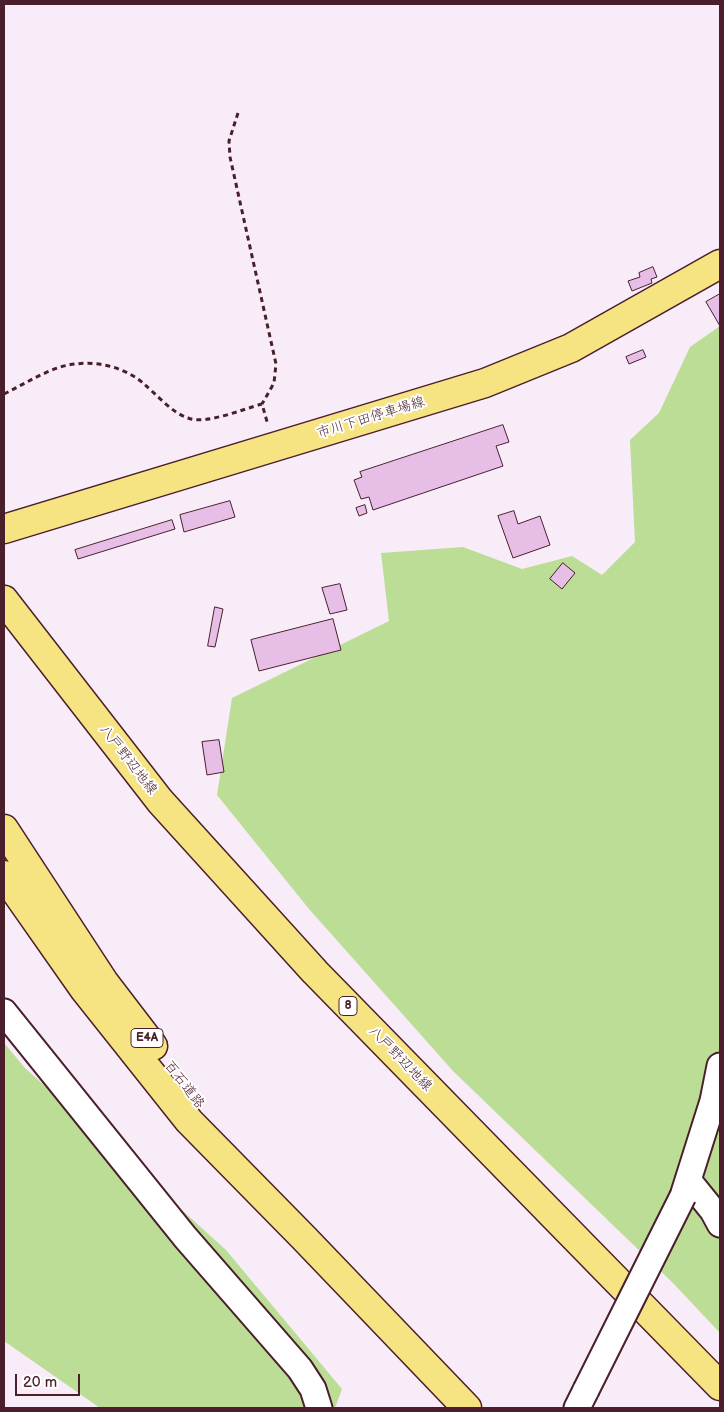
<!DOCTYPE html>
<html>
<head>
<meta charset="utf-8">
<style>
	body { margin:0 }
	#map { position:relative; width:724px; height:1412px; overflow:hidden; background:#f8ecf8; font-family:"Balsamiq Sans",sans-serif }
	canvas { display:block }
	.frame { position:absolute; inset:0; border:5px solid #4a1f2b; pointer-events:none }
	.scale { position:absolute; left:15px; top:1374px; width:65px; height:22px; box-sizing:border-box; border:2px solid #4a1f2b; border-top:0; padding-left:6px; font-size:15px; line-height:18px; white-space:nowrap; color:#4a1f2b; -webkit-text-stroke:4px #fff; paint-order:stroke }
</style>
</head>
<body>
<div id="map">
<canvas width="724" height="1412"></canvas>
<div class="frame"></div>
<div class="scale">20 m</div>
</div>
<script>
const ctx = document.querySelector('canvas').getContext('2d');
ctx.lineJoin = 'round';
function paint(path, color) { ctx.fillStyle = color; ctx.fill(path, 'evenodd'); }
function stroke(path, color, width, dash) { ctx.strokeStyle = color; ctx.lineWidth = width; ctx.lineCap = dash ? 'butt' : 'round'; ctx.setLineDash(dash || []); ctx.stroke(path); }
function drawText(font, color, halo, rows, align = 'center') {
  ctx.font = font + ' "Balsamiq Sans","Klee One",sans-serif'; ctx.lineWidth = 4; ctx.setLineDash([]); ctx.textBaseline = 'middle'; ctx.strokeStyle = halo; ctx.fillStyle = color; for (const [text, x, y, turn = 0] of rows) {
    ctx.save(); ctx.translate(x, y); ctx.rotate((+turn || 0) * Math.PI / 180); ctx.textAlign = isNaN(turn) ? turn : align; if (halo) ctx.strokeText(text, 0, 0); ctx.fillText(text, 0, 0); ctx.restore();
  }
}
paint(new Path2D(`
	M 720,326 L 720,1333 L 673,1283 L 453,1071 L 309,909 L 217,795 L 232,698 L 389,621 L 381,553 L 463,547 L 522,569 L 572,556 L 602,575 L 635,542 L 630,440 L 659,413 L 690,347 Z
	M 4,1043 L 25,1068 L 226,1250 L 342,1389 L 335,1408 L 100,1408 L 4,1341 Z`), '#bcdd96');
const building = new Path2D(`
	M 653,267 L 657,277 L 651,279 L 652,283 L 632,291 L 628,281 L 640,277 L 639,273 Z
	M 720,294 L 720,326 L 706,302 Z
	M 643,350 L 646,357 L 629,364 L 626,357 Z
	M 503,425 L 509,442 L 496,446 L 503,466 L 373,510 L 369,497 L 361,499 L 354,480 L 362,477 L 360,472 Z
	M 230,501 L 235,517 L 184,532 L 180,515 Z
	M 365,505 L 367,513 L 359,516 L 356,508 Z
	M 514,511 L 518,524 L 540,516 L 550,545 L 513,558 L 498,516 Z
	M 172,520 L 175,529 L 78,559 L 75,550 Z
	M 563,563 L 575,573 L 562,589 L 550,579 Z
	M 340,584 L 347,610 L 330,614 L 322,588 Z
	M 215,607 L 223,609 L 215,647 L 208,646 Z
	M 333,619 L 341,650 L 259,671 L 251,640 Z
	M 219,740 L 224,772 L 207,775 L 202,742 Z`);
paint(building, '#e6bee6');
stroke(building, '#4a1f2b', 1);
const minor = new Path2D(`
	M 4,1012 L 185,1237 L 300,1369 L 313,1389 L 319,1408
	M 688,1180 L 713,1211 L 720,1224
	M 683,1196 L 713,1101 L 720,1066
	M 577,1408 L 586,1390`);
const major = new Path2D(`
	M 4,529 L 485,383 L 571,348 L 720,264
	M 4,600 L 160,801 L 315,972 L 720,1386`);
const highway = new Path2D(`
	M 4,829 L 104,982 L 153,1046
	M 4,875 L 84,989 L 189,1121 L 304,1238 L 467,1408`);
stroke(minor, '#4a1f2b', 29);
stroke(major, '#4a1f2b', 31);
stroke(highway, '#4a1f2b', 31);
stroke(new Path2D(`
	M 238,113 L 229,141 L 230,157 L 276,364 L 274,383 L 262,404
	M 4,394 C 20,386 35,377 52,370 C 81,358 118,362 143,383 C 155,393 172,413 188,418 C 206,425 243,409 262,404 L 268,425`), '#4a1f2b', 3, [5, 4]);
stroke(minor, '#fff', 25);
stroke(major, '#f6e381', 28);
stroke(highway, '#f6e381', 28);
const minorBridge = new Path2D(`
	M 586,1390 L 683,1196`);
stroke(minorBridge, '#4a1f2b', 29, []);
stroke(minorBridge, '#fff', 25);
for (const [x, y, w] of [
	[348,1006,18],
	[147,1038,32]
]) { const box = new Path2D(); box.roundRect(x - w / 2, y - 9.5, w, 19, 4); ctx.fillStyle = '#fff'; ctx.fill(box); stroke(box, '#4a1f2b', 1); }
drawText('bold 12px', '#4a1f2b', null, [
	["8",348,1006],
	["E4A",147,1038]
]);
drawText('14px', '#4a1f2b', '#fff', [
	["市川下田停車場線",371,418,-17],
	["八戸野辺地線",128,760,52],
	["八戸野辺地線",400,1059,46],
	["百石道路",184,1085,52]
]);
</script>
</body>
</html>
